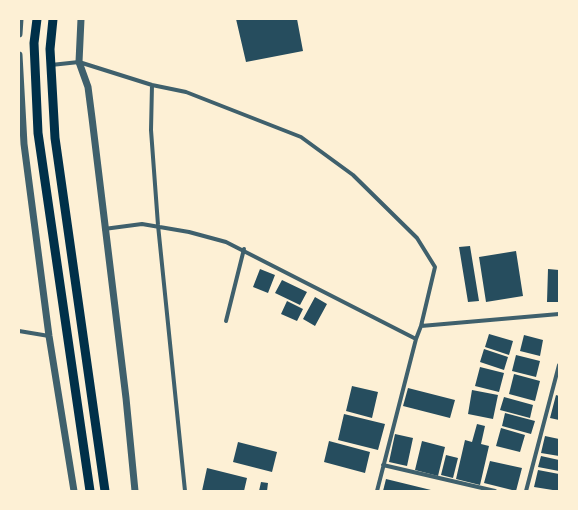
<!DOCTYPE html>
<html>
<head>
<meta charset="utf-8">
<style>
	body { margin:0 }
	#map { position:relative; width:578px; height:510px; overflow:hidden; background:#fdf0d5; font-family:"Varela Round",sans-serif }
	canvas { display:block }
	.frame { position:absolute; inset:0; border:20px solid #fdf0d5; pointer-events:none }
</style>
</head>
<body>
<div id="map">
<canvas width="578" height="510"></canvas>
<div class="frame"></div>
</div>
<script>
const ctx = document.querySelector('canvas').getContext('2d');
ctx.lineJoin = 'round';
function paint(path, color) { ctx.fillStyle = color; ctx.fill(path, 'evenodd'); }
function stroke(path, color, width, dash) { ctx.strokeStyle = color; ctx.lineWidth = width; ctx.lineCap = dash ? 'butt' : 'round'; ctx.setLineDash(dash || []); ctx.stroke(path); }
paint(new Path2D(`
	M 236,19 L 297,19 L 303,51 L 246,62 Z
	M 470,246 L 479,301 L 468,302 L 459,247 Z
	M 516,251 L 523,296 L 486,302 L 479,257 Z
	M 260,269 L 275,275 L 268,293 L 253,287 Z
	M 548,269 L 559,270 L 559,302 L 547,302 Z
	M 282,280 L 307,292 L 300,305 L 275,293 Z
	M 315,297 L 327,304 L 315,326 L 303,319 Z
	M 287,301 L 303,309 L 297,321 L 281,314 Z
	M 489,334 L 513,341 L 509,355 L 485,347 Z
	M 524,335 L 543,340 L 540,356 L 520,351 Z
	M 484,349 L 508,357 L 504,370 L 480,362 Z
	M 516,355 L 540,361 L 536,377 L 512,371 Z
	M 480,367 L 504,373 L 499,392 L 475,386 Z
	M 514,374 L 540,381 L 535,401 L 509,394 Z
	M 352,386 L 378,392 L 372,418 L 346,411 Z
	M 408,388 L 455,400 L 450,418 L 403,406 Z
	M 472,390 L 498,395 L 493,419 L 468,414 Z
	M 556,395 L 559,396 L 559,420 L 550,418 Z
	M 504,397 L 533,405 L 530,418 L 500,410 Z
	M 505,413 L 535,421 L 531,434 L 502,426 Z
	M 344,414 L 385,424 L 378,450 L 338,440 Z
	M 477,424 L 485,426 L 481,444 L 489,446 L 480,485 L 456,479 L 465,440 L 472,442 Z
	M 501,428 L 525,435 L 520,452 L 496,446 Z
	M 395,434 L 413,438 L 407,466 L 389,462 Z
	M 545,436 L 559,439 L 559,456 L 541,453 Z
	M 329,441 L 370,452 L 365,473 L 324,462 Z
	M 422,441 L 445,447 L 438,476 L 415,470 Z
	M 238,442 L 277,452 L 272,472 L 233,462 Z
	M 446,455 L 458,458 L 453,478 L 441,475 Z
	M 541,456 L 559,460 L 559,471 L 538,467 Z
	M 490,461 L 522,468 L 516,491 L 484,483 Z
	M 207,468 L 247,478 L 244,491 L 202,491 Z
	M 538,470 L 559,474 L 559,491 L 534,487 Z
	M 386,479 L 431,490 L 431,491 L 383,491 Z
	M 261,482 L 268,483 L 267,491 L 259,491 Z`), '#264d5e');
stroke(new Path2D(`
	M 51,65 L 79,62 L 152,85 L 186,92 L 301,137 L 353,175 L 417,238 L 435,267 L 421,326 L 416,339 L 377,491
	M 152,85 L 151,130 L 158,225 L 185,491
	M 104,229 L 142,224 L 189,232 L 226,242 L 416,339
	M 226,321 L 244,249
	M 421,326 L 559,314
	M 19,331 L 49,336
	M 383,465 L 495,491
	M 526,491 L 559,365`), '#3f606c', 4);
stroke(new Path2D(`
	M 81,19 L 79,62 L 88,87 L 92,118 L 126,398 L 135,491
	M 19,34 L 20,19
	M 19,55 L 24,144 L 49,336 L 74,491`), '#3f606c', 7);
stroke(new Path2D(`
	M 37,19 L 34,43 L 38,133 L 90,491
	M 53,19 L 50,49 L 55,138 L 105,491`), '#003049', 9);
</script>
</body>
</html>
